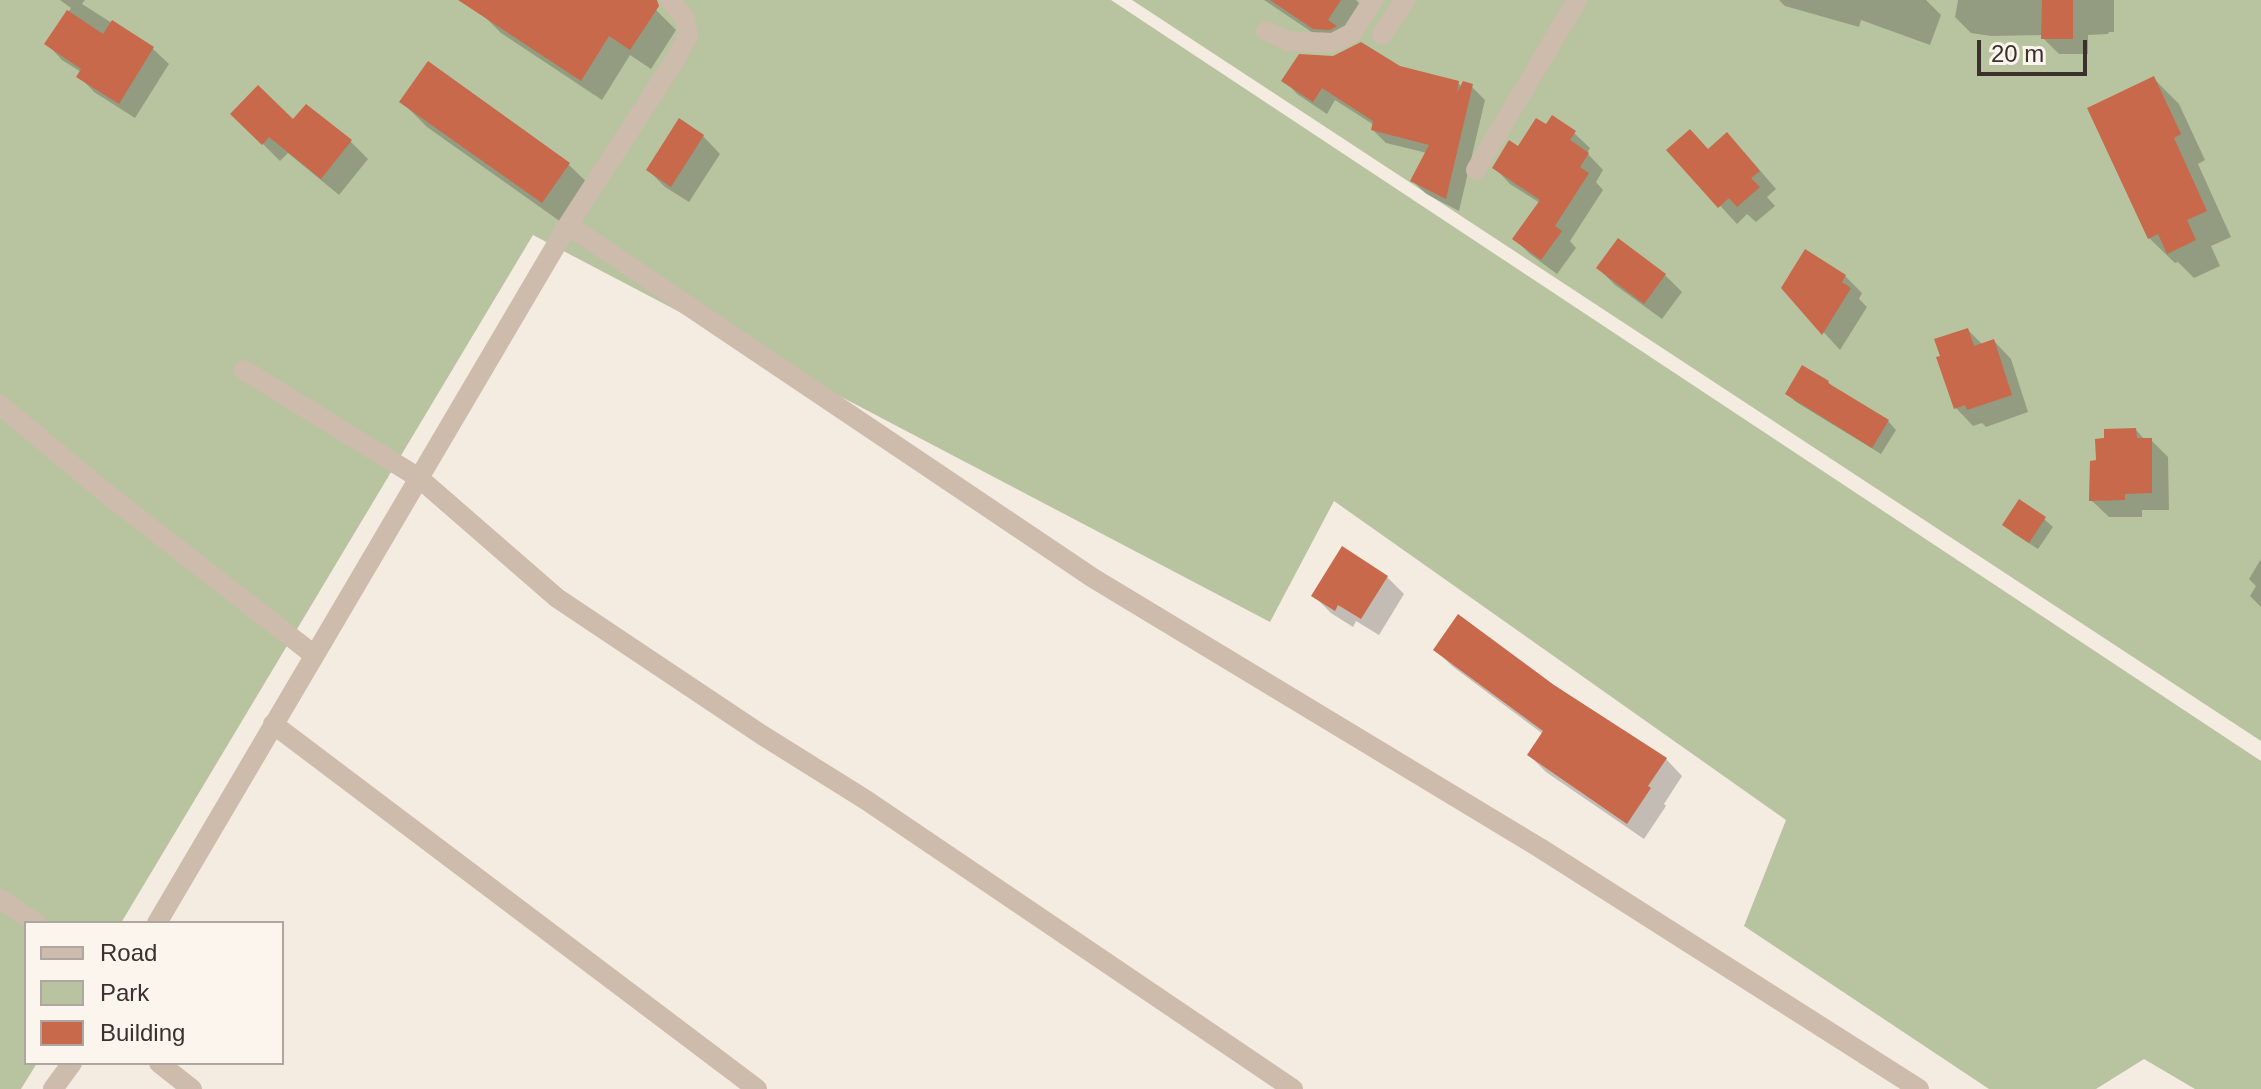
<!DOCTYPE html>
<html>
<head>
<meta charset="utf-8">
<style>
	body { margin:0 }
	#map { position:relative; width:2261px; height:1089px; overflow:hidden; background:#f4ebe1; font-family:Arial,sans-serif }
	canvas { display:block }
	.legend { position:absolute; left:24px; top:921px; width:260px; height:144px; box-sizing:border-box; background:#fbf5ee; border:2px solid #aea6a0; margin:0; padding:10px 14px; list-style:none; font-size:24px; color:#3b302b }
	.legend li { display:flex; align-items:center; gap:16px; height:40px }
	.legend b { width:40px; border:2px solid #aea6a0 }
	.scale { position:absolute; left:1977px; top:40px; width:110px; height:36px; box-sizing:border-box; border:4px solid #3b302b; border-top:0; padding-left:10px; font-size:24px; line-height:28px; white-space:nowrap; color:#3b302b; -webkit-text-stroke:6px #fbf5ee; paint-order:stroke }
</style>
</head>
<body>
<div id="map">
<canvas width="2261" height="1089"></canvas>
<ul class="legend">
<li><b style="height:10px;background:#cdbbac"></b>Road</li>
<li><b style="height:22px;background:#b8c4a0"></b>Park</li>
<li><b style="height:22px;background:#c8694b"></b>Building</li>
</ul>
<div class="scale">20 m</div>
</div>
<script>
const ctx = document.querySelector('canvas').getContext('2d');
ctx.lineJoin = 'round';
function paint(path, color) { ctx.fillStyle = color; ctx.fill(path, 'evenodd'); }
function stroke(path, color, width, dash) { ctx.strokeStyle = color; ctx.lineWidth = width; ctx.lineCap = dash ? 'butt' : 'round'; ctx.setLineDash(dash || []); ctx.stroke(path); }
paint(new Path2D(`
	M 0,0 L 1111,0 L 2261,761 L 2261,1089 L 2195,1089 L 2144,1059 L 2096,1089 L 1989,1089 L 1744,926 L 1786,820 L 1334,501 L 1270,622 L 533,235 L 121,923 L 26,923 L 26,1063 L 37,1063 L 21,1089 L 0,1089 Z
	M 1132,0 L 2261,0 L 2261,741 Z`), '#b8c4a0');
paint(new Path2D(`
	M 60,0 L 85,0 L 82,4 L 153,49 L 169,64 L 135,118 L 94,92 L 79,76 L 81,72 L 62,60 L 47,44 L 71,8 Z
	M 489,0 L 641,0 L 656,10 L 676,30 L 651,69 L 630,55 L 602,100 L 501,33 L 481,13 Z
	M 1264,0 L 1356,0 L 1363,7 L 1331,45 Z
	M 1779,0 L 1926,0 L 1941,15 L 1930,45 L 1861,20 L 1859,27 L 1785,6 Z
	M 1958,0 L 2114,0 L 2114,32 L 2109,32 L 2108,34 L 2088,35 L 2088,54 L 2059,54 L 2043,38 L 2043,35 L 1991,36 L 1971,33 L 1955,17 Z
	M 428,64 L 569,165 L 595,190 L 568,227 L 427,127 L 402,102 Z
	M 1399,68 L 1458,83 L 1462,87 L 1471,86 L 1485,100 L 1459,211 L 1426,194 L 1413,181 L 1427,153 L 1386,143 L 1373,130 L 1374,125 L 1335,100 L 1327,114 L 1297,94 L 1284,80 Z
	M 2153,78 L 2179,104 L 2205,160 L 2198,164 L 2231,237 L 2211,246 L 2220,266 L 2194,278 L 2178,262 L 2175,263 L 2149,238 Z
	M 306,106 L 351,142 L 368,159 L 339,195 L 288,153 L 280,161 L 233,114 L 294,122 Z
	M 1546,127 L 1574,133 L 1590,148 L 1587,153 L 1603,170 L 1596,182 L 1603,190 L 1570,241 L 1576,248 L 1557,274 L 1530,254 L 1515,239 L 1540,203 L 1510,184 L 1495,168 Z
	M 703,136 L 720,154 L 689,202 L 665,187 L 648,170 Z
	M 1669,150 L 1744,152 L 1776,189 L 1767,197 L 1775,206 L 1756,222 L 1747,214 L 1737,224 Z
	M 1598,268 L 1665,275 L 1682,292 L 1662,319 L 1615,285 Z
	M 1845,276 L 1862,293 L 1859,299 L 1867,307 L 1840,350 L 1783,288 Z
	M 1968,330 L 1983,345 L 1994,341 L 2011,359 L 2028,412 L 1986,427 L 1982,423 L 1973,426 L 1956,408 Z
	M 1828,382 L 1836,390 L 1888,421 L 1896,430 L 1881,454 L 1796,402 L 1787,394 Z
	M 2136,430 L 2145,440 L 2151,440 L 2168,457 L 2169,510 L 2142,510 L 2142,517 L 2109,517 L 2091,500 L 2098,462 Z
	M 2044,519 L 2053,527 L 2038,549 L 2013,533 L 2005,525 Z
	M 2261,559 L 2261,607 L 2250,596 L 2256,586 L 2249,579 Z
	M 1387,577 L 1404,594 L 1379,635 L 1356,621 L 1353,627 L 1331,613 L 1314,596 Z
	M 1435,649 L 1553,687 L 1666,759 L 1682,776 L 1664,804 L 1666,806 L 1644,839 L 1546,772 L 1529,755 L 1543,734 L 1452,666 Z`), '#0003');
paint(new Path2D(`
	M 458,0 L 657,0 L 659,6 L 630,50 L 609,36 L 581,81 Z
	M 1270,0 L 1341,0 L 1328,20 L 1337,26 L 1330,30 L 1313,29 Z
	M 2042,0 L 2073,0 L 2073,39 L 2041,39 Z
	M 67,10 L 103,34 L 112,20 L 154,47 L 119,104 L 76,77 L 81,69 L 44,44 Z
	M 1361,42 L 1400,66 L 1459,81 L 1457,93 L 1463,81 L 1473,84 L 1446,199 L 1410,181 L 1429,145 L 1371,130 L 1373,121 L 1322,88 L 1313,102 L 1281,81 L 1299,54 L 1333,56 Z
	M 428,61 L 570,163 L 542,203 L 399,102 Z
	M 2154,76 L 2181,134 L 2174,138 L 2207,211 L 2187,220 L 2196,240 L 2167,254 L 2158,234 L 2148,239 L 2087,108 Z
	M 258,85 L 293,119 L 306,104 L 352,140 L 321,179 L 269,137 L 262,145 L 230,114 Z
	M 1552,115 L 1576,131 L 1570,140 L 1589,153 L 1580,167 L 1589,173 L 1555,226 L 1562,231 L 1541,260 L 1512,239 L 1540,200 L 1492,168 L 1509,140 L 1518,146 L 1536,118 L 1546,124 Z
	M 679,118 L 704,135 L 671,187 L 646,170 Z
	M 1690,129 L 1708,149 L 1727,132 L 1760,171 L 1751,178 L 1760,187 L 1737,207 L 1729,198 L 1718,208 L 1666,150 Z
	M 1618,238 L 1666,274 L 1644,304 L 1596,268 Z
	M 1805,249 L 1846,275 L 1842,282 L 1851,288 L 1822,335 L 1781,288 Z
	M 1968,328 L 1974,346 L 1994,339 L 2012,395 L 1967,410 L 1965,405 L 1954,409 L 1936,357 L 1940,356 L 1934,339 Z
	M 1802,365 L 1829,381 L 1828,383 L 1889,420 L 1872,448 L 1785,394 Z
	M 2136,428 L 2137,438 L 2152,438 L 2152,493 L 2125,494 L 2125,500 L 2089,501 L 2090,461 L 2096,460 L 2095,439 L 2104,438 L 2104,429 Z
	M 2019,499 L 2046,517 L 2029,543 L 2002,525 Z
	M 1342,546 L 1388,576 L 1361,619 L 1338,605 L 1335,611 L 1311,596 Z
	M 1458,614 L 1554,685 L 1667,758 L 1648,786 L 1651,788 L 1627,824 L 1527,755 L 1543,731 L 1433,650 Z`), '#c8694b');
stroke(new Path2D(`
	M 1266,31 L 1288,41 L 1333,43 L 1352,33 L 1373,0
	M 1382,35 L 1405,0
	M 1476,170 L 1577,0
	M 568,225 L 1093,578 L 1540,848 L 1919,1089
	M 244,370 L 419,478 L 557,598 L 762,735 L 866,800 L 1293,1089
	M 0,405 L 107,494 L 314,655
	M 273,724 L 757,1089
	M 0,899 L 36,923
	M 157,923 L 568,225 L 675,60 L 688,36 L 685,18 L 670,0
	M 159,1063 L 192,1089
	M 53,1089 L 72,1063`), '#cdbbac', 20);
</script>
</body>
</html>
